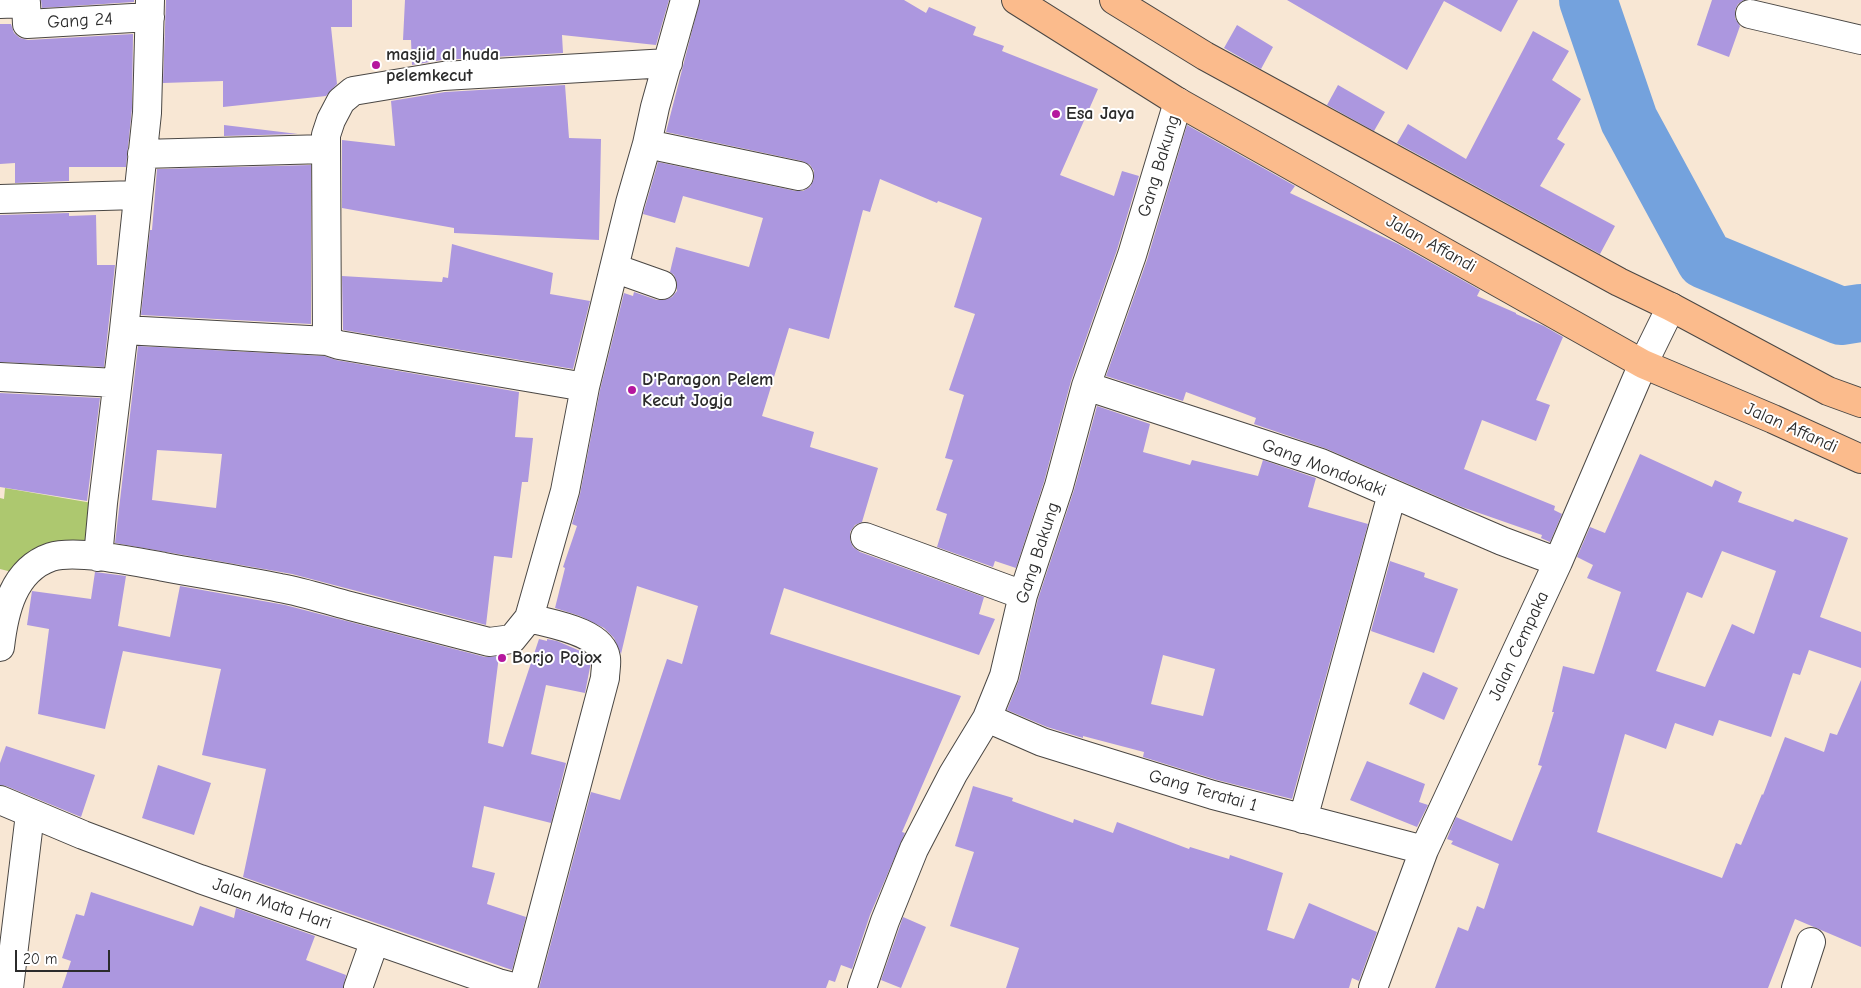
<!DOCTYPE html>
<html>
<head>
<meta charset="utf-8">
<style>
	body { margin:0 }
	#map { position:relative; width:1861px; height:988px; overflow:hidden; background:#f8e7d4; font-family:"Comic Neue",sans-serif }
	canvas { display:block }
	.scale { position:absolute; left:15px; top:950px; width:95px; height:22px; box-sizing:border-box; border:2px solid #2b2b2b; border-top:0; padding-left:6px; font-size:15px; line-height:18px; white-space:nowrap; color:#2b2b2b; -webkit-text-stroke:4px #fff; paint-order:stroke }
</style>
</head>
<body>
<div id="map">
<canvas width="1861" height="988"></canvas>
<div class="scale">20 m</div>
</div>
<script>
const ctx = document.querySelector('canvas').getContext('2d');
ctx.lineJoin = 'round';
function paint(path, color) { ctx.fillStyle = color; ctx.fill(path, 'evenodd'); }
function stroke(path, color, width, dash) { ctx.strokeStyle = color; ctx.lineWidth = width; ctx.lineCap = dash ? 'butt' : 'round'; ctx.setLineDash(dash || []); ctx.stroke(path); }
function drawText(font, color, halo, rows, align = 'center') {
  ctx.font = font + ' "Comic Neue",sans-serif'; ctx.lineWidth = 4; ctx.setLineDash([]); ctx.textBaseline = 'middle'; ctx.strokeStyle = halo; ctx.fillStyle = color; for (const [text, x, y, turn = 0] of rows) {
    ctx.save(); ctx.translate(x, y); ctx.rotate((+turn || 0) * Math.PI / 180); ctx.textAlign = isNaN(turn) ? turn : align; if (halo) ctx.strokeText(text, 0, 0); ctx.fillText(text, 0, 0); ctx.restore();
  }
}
paint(new Path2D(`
	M 5,488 L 98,504 L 91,551 L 20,574 L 0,569 L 0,498 L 4,499 Z`), '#adc86f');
stroke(new Path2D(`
	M 1588,0 L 1629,120 L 1705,260 L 1841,316 L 1861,313`), '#74a2dd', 58);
paint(new Path2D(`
	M 41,0 L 134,0 L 134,2 L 42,8 Z
	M 166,0 L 352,0 L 352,27 L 331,27 L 337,84 L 326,96 L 223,107 L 223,81 L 163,83 Z
	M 405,0 L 669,0 L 656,45 L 562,35 L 563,53 L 442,60 L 412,65 L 411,40 L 403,40 Z
	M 700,0 L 904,0 L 926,13 L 929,7 L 976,27 L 973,35 L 1004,46 L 1002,51 L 1098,89 L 1060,175 L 1114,196 L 1122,171 L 1139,176 L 1117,250 L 1071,381 L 1044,482 L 1016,568 L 995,561 L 993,567 L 937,547 L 947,514 L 936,510 L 953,460 L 945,458 L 964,395 L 949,390 L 975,314 L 954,307 L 982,218 L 938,201 L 937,203 L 880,179 L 870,212 L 863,210 L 829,339 L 789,328 L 762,416 L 814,432 L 810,447 L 878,468 L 862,522 L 855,525 L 850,532 L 850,540 L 853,547 L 860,552 L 984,597 L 979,614 L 995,619 L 979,655 L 784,588 L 770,634 L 961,696 L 902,832 L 905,833 L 870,915 L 852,969 L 841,965 L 835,982 L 829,980 L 826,988 L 539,988 L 591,792 L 620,800 L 667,659 L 682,664 L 698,606 L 637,586 L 621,654 L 614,638 L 604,628 L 580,616 L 555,608 L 565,568 L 563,567 L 577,526 L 572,524 L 580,494 L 600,390 L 624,293 L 633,296 L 634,292 L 657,300 L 664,300 L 672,297 L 677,291 L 677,283 L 674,275 L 670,272 L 676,247 L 749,267 L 763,218 L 683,196 L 675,223 L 643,214 L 658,162 L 796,191 L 803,191 L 810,187 L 814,179 L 814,171 L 810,165 L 802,161 L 666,132 Z
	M 1287,0 L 1518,0 L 1501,32 L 1444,1 L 1407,70 Z
	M 1712,0 L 1744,0 L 1738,4 L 1735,10 L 1735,18 L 1740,26 L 1729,57 L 1697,45 Z
	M 0,24 L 11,24 L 14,33 L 20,38 L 28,40 L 133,34 L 132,108 L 126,167 L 69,167 L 69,181 L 15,183 L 15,163 L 0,164 Z
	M 1237,25 L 1273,47 L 1261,69 L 1224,48 Z
	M 1533,31 L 1569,51 L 1552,80 L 1581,99 L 1557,139 L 1565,144 L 1540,186 L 1615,226 L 1600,254 L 1397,143 L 1408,124 L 1466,159 Z
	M 565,85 L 569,138 L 601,139 L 599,240 L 454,233 L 454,228 L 342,208 L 342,140 L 395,146 L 391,101 L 445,92 Z
	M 1338,85 L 1385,112 L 1374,131 L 1327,105 Z
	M 224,125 L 298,134 L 224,136 Z
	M 1187,125 L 1295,186 L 1290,193 L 1398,244 L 1480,290 L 1477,296 L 1516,313 L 1516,314 L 1544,326 L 1563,337 L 1536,400 L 1550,405 L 1536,441 L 1482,420 L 1464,469 L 1555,506 L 1554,510 L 1562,514 L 1550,542 L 1541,538 L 1542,535 L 1462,507 L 1327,449 L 1254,424 L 1256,418 L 1186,392 L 1183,401 L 1106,376 L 1147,260 Z
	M 311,165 L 311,324 L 141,315 L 150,230 L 152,230 L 157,169 Z
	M 69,213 L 69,216 L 96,215 L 97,265 L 115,265 L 104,367 L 0,362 L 0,215 Z
	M 452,244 L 553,273 L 550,294 L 590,301 L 573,369 L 343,330 L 342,276 L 442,282 L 443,277 L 448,278 Z
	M 138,346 L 324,356 L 336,360 L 519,392 L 515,437 L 533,438 L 528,482 L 522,482 L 512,558 L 494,556 L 486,625 L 292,574 L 115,543 ZM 157,450 L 222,454 L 216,508 L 152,500 Z
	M 0,393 L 100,398 L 87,501 L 0,487 Z
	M 1097,406 L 1150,424 L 1143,452 L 1190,465 L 1192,460 L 1258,476 L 1263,460 L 1316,478 L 1308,507 L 1368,524 L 1292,799 L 1217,780 L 1143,757 L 1144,752 L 1083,736 L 1083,738 L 1047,727 L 1007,710 L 1019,680 L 1038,599 L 1074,490 ZM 1163,655 L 1215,669 L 1203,716 L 1151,704 Z
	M 1640,454 L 1712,487 L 1715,480 L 1742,492 L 1738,502 L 1793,522 L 1795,519 L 1848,538 L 1820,617 L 1861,632 L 1861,668 L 1809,650 L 1800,675 L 1793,673 L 1771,737 L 1719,720 L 1713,736 L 1675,723 L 1666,749 L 1625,734 L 1597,832 L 1722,878 L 1736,843 L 1741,845 L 1762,794 L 1763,795 L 1785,737 L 1824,752 L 1830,733 L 1837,735 L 1861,680 L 1861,947 L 1795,919 L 1768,988 L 1435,988 L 1458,927 L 1468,931 L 1477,906 L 1484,909 L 1499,864 L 1451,844 L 1453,841 L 1447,839 L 1456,817 L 1512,841 L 1542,766 L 1538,765 L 1554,712 L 1552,712 L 1563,666 L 1594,674 L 1621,592 L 1587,578 L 1593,565 L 1577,557 L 1590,527 L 1605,533 ZM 1722,551 L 1776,571 L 1754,634 L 1732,624 L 1705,687 L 1656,671 L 1687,592 L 1702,598 Z
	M 1390,561 L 1425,573 L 1424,577 L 1458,589 L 1434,653 L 1371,631 Z
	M 95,572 L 126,576 L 118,626 L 170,637 L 180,586 L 285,605 L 485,657 L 499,656 L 488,743 L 503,747 L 539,639 L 547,641 L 547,639 L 557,641 L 585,653 L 591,662 L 585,693 L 546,685 L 531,754 L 566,763 L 551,823 L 484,806 L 472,867 L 495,873 L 487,904 L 526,917 L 512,970 L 243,877 L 266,769 L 202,755 L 221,669 L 123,651 L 105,729 L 38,714 L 49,629 L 27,625 L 32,591 L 91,599 Z
	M 1423,672 L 1458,688 L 1444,720 L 1409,704 Z
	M 6,746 L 95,775 L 81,817 L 6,786 L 0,785 L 0,763 Z
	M 1367,761 L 1425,784 L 1419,802 L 1428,805 L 1417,827 L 1350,800 Z
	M 158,765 L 211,783 L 194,835 L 142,818 Z
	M 973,786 L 1013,798 L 1012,801 L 1073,823 L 1074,819 L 1113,833 L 1117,822 L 1189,849 L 1190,847 L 1229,859 L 1230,855 L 1283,873 L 1267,930 L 1294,939 L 1309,903 L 1377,932 L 1359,981 L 1352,978 L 1349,988 L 1006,988 L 1019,948 L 950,926 L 974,852 L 955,846 Z
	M 91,892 L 193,926 L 200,906 L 234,918 L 236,908 L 315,936 L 306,960 L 346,975 L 343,988 L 62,988 L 71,961 L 62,958 L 76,914 L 84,916 Z
	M 903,917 L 926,927 L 901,988 L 881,980 Z`), '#ac97df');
const minor = new Path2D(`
	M 0,4 L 26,3 L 27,24 L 150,17
	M 1750,14 L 1861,40
	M 647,144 L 799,176
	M 142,154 L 326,149
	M 0,199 L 137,195
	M 614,268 L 662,285
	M 124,330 L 327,341 L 339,345 L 585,387
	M 327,341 L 326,135 L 331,120 L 341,101 L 353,91 L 443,76 L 668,63
	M 0,377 L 117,383
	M 1086,386 L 1321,463 L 1502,541 L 1558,562
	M 865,537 L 1023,595
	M 98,557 L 103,503 L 124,330 L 147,113 L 150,0
	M 0,647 C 4,612 13,570 51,557 C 76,549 137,562 164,567 C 202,574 241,580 280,588 C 303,592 327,600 350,606 C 396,618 443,630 489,642 L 512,639 L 529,618 L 565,491 L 585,387 L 614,268 L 630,203 L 647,144 L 655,107 L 685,0
	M 987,718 L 1042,742 L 1213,795 L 1424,850
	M 0,800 L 83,835 L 200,879 L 498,983 L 517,988
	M 1303,819 L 1392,494
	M 9,988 L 30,814
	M 358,988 L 375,940
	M 523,988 L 605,678 C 605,672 607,664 606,658 C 602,631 550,624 529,618
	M 862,988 L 885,921 L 914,849 L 953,774 L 987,718 L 1004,676 L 1023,595 L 1059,486 L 1086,386 L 1132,255 L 1178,102
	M 1373,988 L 1424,850 L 1558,562 L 1643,364 L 1671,307
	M 1796,988 L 1811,942`);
const major = new Path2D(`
	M 1016,0 L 1178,102 L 1643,364 L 1773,419 L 1861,459
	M 1114,0 L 1205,56 L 1619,282 L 1671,307 L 1828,391 L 1861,403`);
stroke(minor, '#4a4744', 30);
stroke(major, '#4a4744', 30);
stroke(minor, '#fff', 28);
stroke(major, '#fbbb8c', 28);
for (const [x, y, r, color] of [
	[376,65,5,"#b5179e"],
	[1056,114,5,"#b5179e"],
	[632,390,5,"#b5179e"],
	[502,658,5,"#b5179e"]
]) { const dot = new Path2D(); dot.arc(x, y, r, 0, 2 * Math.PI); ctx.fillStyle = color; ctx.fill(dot); stroke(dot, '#fff', 2); }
drawText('18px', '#2b2b2b', '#fff', [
	["Gang 24",80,21,-3],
	["Gang Bakung",1159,166,-73],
	["Jalan Affandi",1431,244,29],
	["Jalan Affandi",1791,428,24],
	["Gang Mondokaki",1324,468,21],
	["Gang Bakung",1038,553,-72],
	["Jalan Cempaka",1519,646,-65],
	["Gang Teratai 1",1203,791,16],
	["Jalan Mata Hari",272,904,19]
]);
drawText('bold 18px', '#2b2b2b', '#fff', [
	["masjid al huda",386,55],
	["pelemkecut",386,76],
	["Esa Jaya",1066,114],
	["D'Paragon Pelem",642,380],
	["Kecut Jogja",642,401],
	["Borjo Pojox",512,658]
], 'left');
</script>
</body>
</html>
